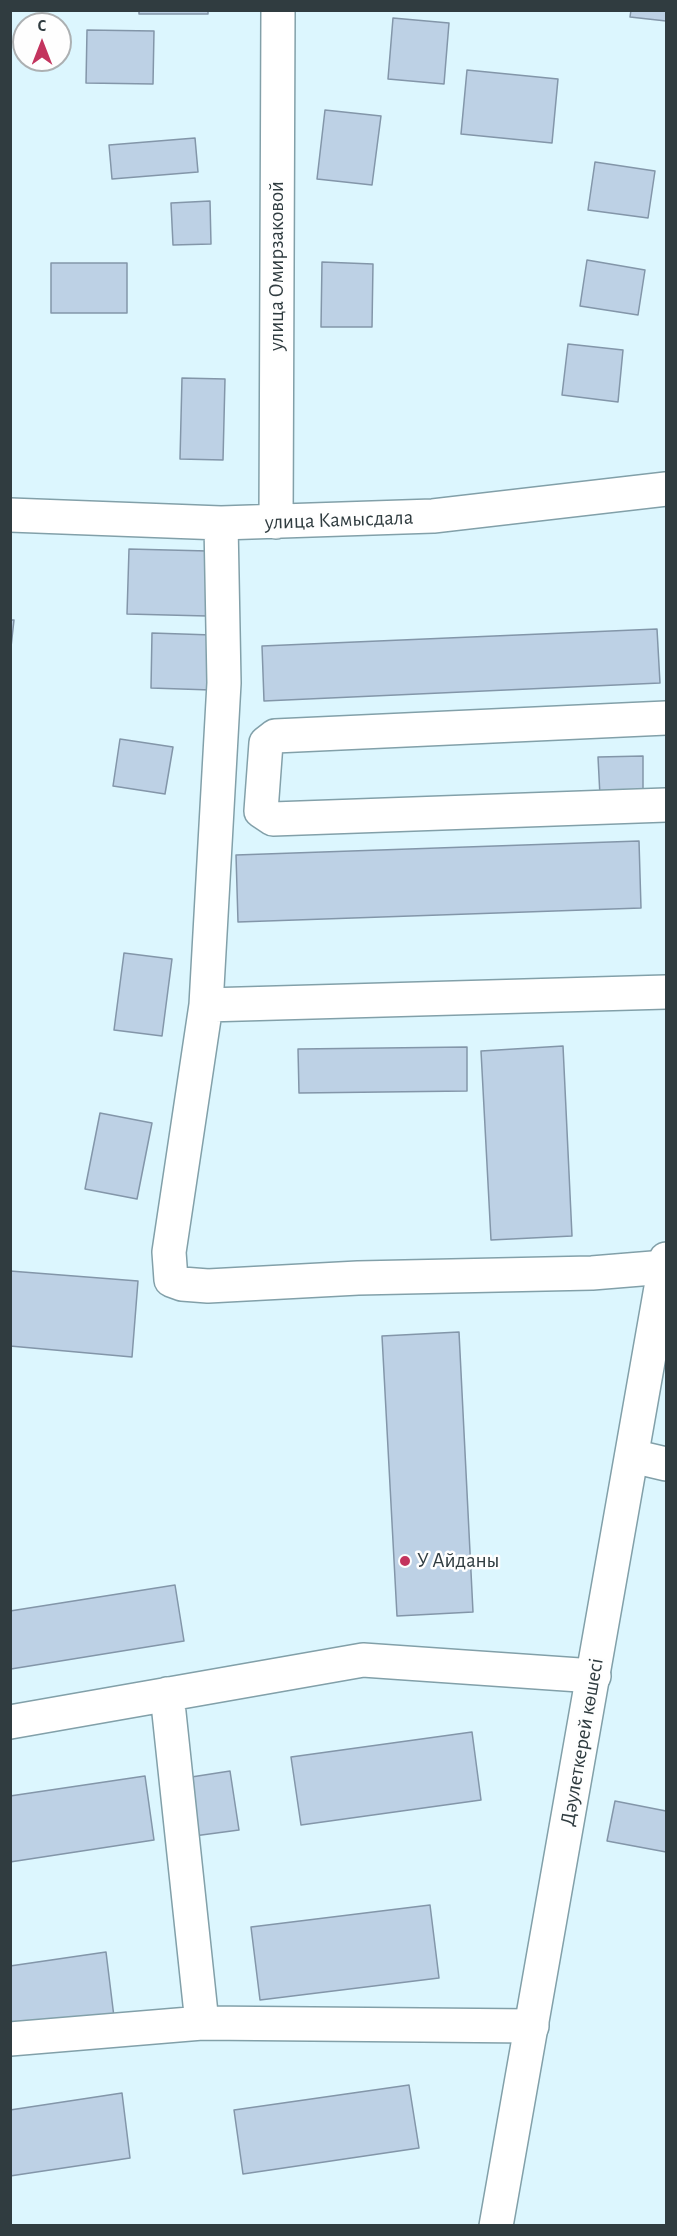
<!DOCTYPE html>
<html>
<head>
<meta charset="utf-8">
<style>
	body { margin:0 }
	#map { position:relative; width:677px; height:2236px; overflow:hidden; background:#dcf6fe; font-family:"Alegreya Sans",sans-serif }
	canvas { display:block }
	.frame { position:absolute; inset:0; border:12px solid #303c40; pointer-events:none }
	.north { position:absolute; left:12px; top:12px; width:60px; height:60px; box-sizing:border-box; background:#fefefe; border:2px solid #acb0b2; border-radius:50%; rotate:0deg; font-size:16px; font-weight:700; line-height:24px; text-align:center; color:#303c40 }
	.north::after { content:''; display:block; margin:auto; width:21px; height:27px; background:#c3345e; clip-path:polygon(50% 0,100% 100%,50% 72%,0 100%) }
</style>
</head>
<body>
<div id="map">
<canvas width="677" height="2236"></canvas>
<div class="frame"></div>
<div class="north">С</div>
</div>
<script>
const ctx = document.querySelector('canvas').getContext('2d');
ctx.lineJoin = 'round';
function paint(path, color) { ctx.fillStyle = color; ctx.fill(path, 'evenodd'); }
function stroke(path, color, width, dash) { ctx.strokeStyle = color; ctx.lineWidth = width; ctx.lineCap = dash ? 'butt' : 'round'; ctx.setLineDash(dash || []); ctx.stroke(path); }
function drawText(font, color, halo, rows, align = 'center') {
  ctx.font = font + ' "Alegreya Sans",sans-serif'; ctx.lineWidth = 5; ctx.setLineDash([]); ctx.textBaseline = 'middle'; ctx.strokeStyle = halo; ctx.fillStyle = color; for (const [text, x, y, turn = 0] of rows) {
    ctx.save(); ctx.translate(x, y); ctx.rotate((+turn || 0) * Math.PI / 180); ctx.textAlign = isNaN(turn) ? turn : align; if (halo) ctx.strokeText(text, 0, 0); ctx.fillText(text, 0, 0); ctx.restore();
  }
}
const building = new Path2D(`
	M 139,10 L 208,10 L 208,14 L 139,14 Z
	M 631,10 L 666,10 L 666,21 L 630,17 Z
	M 393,18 L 449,23 L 444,84 L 388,79 Z
	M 87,30 L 154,31 L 153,84 L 86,83 Z
	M 467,70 L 558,79 L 552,143 L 461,134 Z
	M 325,110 L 381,116 L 372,185 L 317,179 Z
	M 195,138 L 198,172 L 112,179 L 109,145 Z
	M 595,162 L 655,171 L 648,218 L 588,210 Z
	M 210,201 L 211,244 L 173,245 L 171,203 Z
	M 587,260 L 645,270 L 638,315 L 580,306 Z
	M 322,262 L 373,264 L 372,327 L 321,327 Z
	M 51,263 L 127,263 L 127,313 L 51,313 Z
	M 568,344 L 623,350 L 618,402 L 562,395 Z
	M 182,378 L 225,379 L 223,460 L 180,459 Z
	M 129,549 L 208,551 L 207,616 L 127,614 Z
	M 10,620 L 14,620 L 10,656 Z
	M 657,629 L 660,683 L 264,701 L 262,646 Z
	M 152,633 L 212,635 L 211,690 L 151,688 Z
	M 120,739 L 173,747 L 165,794 L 113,786 Z
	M 643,756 L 643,794 L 600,796 L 598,757 Z
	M 639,841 L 641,908 L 238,922 L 236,855 Z
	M 124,953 L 172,959 L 162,1036 L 114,1030 Z
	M 563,1046 L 572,1236 L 491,1240 L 481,1051 Z
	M 467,1047 L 467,1091 L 299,1093 L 298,1049 Z
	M 100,1113 L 152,1123 L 137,1199 L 85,1189 Z
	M 10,1271 L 138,1281 L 132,1357 L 10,1346 Z
	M 459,1332 L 473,1612 L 397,1616 L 382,1336 Z
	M 175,1585 L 184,1641 L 11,1669 L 10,1611 Z
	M 472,1732 L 481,1800 L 301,1825 L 291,1757 Z
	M 230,1771 L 239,1830 L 194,1836 L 185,1778 Z
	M 145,1776 L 154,1840 L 10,1862 L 10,1796 Z
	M 615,1801 L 666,1811 L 666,1852 L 607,1841 Z
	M 430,1905 L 439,1978 L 260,2000 L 251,1927 Z
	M 106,1952 L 114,2017 L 10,2032 L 10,1966 Z
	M 409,2085 L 419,2148 L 243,2174 L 234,2110 Z
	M 122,2093 L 130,2158 L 10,2176 L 10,2110 Z`);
paint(building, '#bdd1e5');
stroke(building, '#8396a9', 1.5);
const minor = new Path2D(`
	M 10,515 L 221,523 L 433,516 L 666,489
	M 276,522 L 278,10
	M 221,523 L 224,683 L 206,1005 L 169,1252 L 171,1280 L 182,1284 L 208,1286 L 358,1278 L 592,1273 L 665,1267
	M 666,718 L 275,736 L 266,743 L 261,811 L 273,819 L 666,805
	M 206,1005 L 666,992
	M 632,1456 L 666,1464
	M 167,1694 L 202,2023
	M 10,1722 L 363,1660 L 594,1676
	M 10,2039 L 202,2023 L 532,2026`);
const major = new Path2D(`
	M 496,2226 L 666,1259`);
stroke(minor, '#82a0a9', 36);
stroke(major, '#82a0a9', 36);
stroke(minor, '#fff', 33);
stroke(major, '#fff', 33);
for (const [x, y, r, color] of [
	[405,1561,6,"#c3345e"]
]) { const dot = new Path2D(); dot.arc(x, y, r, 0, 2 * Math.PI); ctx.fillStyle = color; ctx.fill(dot); stroke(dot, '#fefefe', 2); }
drawText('21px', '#303c40', '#fefefe', [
	["улица Омирзаковой",277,266,-90],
	["улица Камысдала",339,520,-2],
	["Дәулеткерей көшесі",582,1742,-80]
]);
drawText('21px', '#303c40', '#fefefe', [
	["У Айданы",417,1561]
], 'left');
</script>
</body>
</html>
